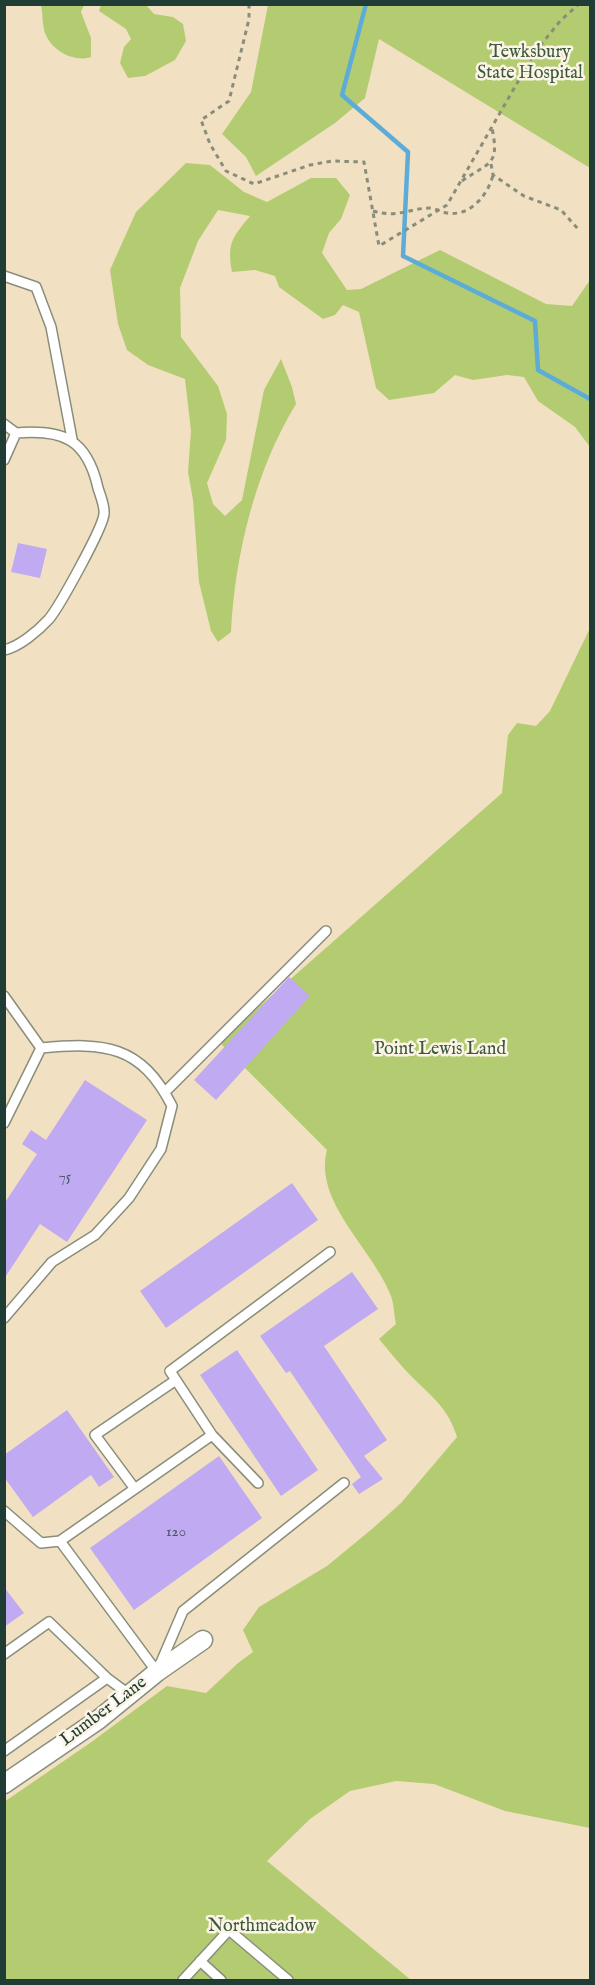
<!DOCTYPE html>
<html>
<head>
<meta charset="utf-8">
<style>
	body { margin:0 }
	#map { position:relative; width:595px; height:1985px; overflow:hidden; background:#f2e0c2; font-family:"IM FELL English",serif }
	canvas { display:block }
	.frame { position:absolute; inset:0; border:6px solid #1f3d34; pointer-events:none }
</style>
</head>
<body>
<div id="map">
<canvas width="595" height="1985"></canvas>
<div class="frame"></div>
</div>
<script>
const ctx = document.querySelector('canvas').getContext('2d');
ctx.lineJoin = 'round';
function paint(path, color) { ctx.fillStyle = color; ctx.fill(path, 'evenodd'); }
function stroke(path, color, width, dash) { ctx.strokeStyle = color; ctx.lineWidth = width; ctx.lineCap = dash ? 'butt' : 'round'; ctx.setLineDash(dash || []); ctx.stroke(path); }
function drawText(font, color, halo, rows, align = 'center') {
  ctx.font = font + ' "IM FELL English",serif'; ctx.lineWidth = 5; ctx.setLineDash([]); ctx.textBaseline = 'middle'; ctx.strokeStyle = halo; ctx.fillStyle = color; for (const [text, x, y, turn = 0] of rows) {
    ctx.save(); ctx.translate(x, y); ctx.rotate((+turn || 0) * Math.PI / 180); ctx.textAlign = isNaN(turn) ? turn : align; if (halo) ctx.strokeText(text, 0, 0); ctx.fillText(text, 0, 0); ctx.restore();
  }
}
paint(new Path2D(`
	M 41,5 L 84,5 L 81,12 L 91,38 L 91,57 C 74,63 51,50 45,33 C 42,24 43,14 41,5 Z
	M 101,5 L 146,5 L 154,14 L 173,17 L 183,24 L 186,41 L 175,60 L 145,76 L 128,78 L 120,63 L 124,47 L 131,39 L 126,29 L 99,11 Z
	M 268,5 L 590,5 L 590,168 L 379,39 L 365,98 L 335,123 L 256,176 L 246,157 L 222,134 L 251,92 Z
	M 186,163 L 210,165 L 244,192 L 267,202 L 311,178 L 336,178 L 350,195 L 341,219 L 329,233 L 322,253 L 347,290 L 361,289 L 440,250 L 546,304 L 572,306 L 590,280 L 590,447 L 575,427 L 538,401 L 524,377 L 507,375 L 473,380 L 455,375 L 434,393 L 389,400 L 376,388 L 359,312 L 343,305 L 335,315 L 323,319 L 279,287 L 275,276 L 255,270 L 232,272 C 227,243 232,238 250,216 L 218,210 L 198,241 L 180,288 L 181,337 L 218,386 L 227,414 L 226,440 L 207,483 L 213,504 L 225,516 L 242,500 L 264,390 L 281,359 L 292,387 L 296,404 C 255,471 235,555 231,632 L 218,642 L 211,631 L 199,582 L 193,500 L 188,472 L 191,431 L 185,379 L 148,365 L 127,350 L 118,324 L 110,270 L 136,212 Z
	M 590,628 L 590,1828 L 505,1811 L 434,1784 L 396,1781 L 350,1791 L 310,1819 L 267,1861 L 411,1980 L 5,1980 L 4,1802 L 90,1743 L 167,1686 L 206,1693 L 238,1663 L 253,1652 L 243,1630 L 259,1607 L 327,1566 L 372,1529 L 401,1503 L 457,1437 C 449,1410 433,1397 413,1378 C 401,1366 390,1352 379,1339 L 396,1324 C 394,1315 394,1304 391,1296 C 374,1250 313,1202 327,1150 L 219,1042 L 502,793 L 508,735 L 517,723 L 536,726 L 550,711 Z`), '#b4cc71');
stroke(new Path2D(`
	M 366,4 L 342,95 L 408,152 L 403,256 L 535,321 L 538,370 L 590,399`), '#5dacd7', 4.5);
paint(new Path2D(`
	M 18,543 L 47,549 L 40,578 L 11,572 Z
	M 289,977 L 310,996 L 216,1100 L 194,1080 Z
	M 85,1080 L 147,1120 L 67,1242 L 40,1224 L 4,1279 L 4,1204 L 37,1154 L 22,1144 L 31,1130 L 46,1140 Z
	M 292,1183 L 318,1220 L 166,1328 L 140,1291 Z
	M 352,1272 L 378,1309 L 324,1346 L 387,1440 L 364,1456 L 383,1479 L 359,1494 L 352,1484 L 361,1477 L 290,1371 L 286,1373 L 260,1336 Z
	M 237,1350 L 318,1470 L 281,1496 L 200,1375 Z
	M 67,1410 L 114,1477 L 99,1487 L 91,1475 L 33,1517 L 4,1477 L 4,1455 Z
	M 219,1456 L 262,1518 L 134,1610 L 90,1548 Z
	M 4,1587 L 24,1613 L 4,1627 Z`), '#c0aaf1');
const service = new Path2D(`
	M 4,276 L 36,287 L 51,327 L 72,439
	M 4,424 L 16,433
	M 4,460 L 16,433 C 63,429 87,439 98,488 C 100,495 105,506 104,514 C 103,528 59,607 49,619 C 38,631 19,647 4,650
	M 4,996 L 41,1048
	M 165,1092 L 326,931
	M 4,1123 L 41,1048
	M 4,1318 L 52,1262 L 95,1235 L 129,1198 L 161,1149 L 172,1106 C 141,1045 105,1042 41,1048
	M 212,1435 L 258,1483
	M 135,1489 L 95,1435 L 176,1380
	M 4,1511 L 41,1543 L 60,1541
	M 4,1654 L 49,1622 L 107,1678
	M 159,1667 L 183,1611 L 344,1483
	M 157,1672 L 60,1541 L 212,1435 L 170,1371 L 330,1252
	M 4,1751 L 107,1678 L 130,1695
	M 200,1961 L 221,1980
	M 183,1980 L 229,1930 L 288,1980`);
const minor = new Path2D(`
	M 4,1784 L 98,1720 L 157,1672 L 203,1640`);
stroke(service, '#888e7b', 12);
stroke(minor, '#888e7b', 21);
stroke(new Path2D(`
	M 249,4 L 249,19 L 229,101 L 201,120 L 210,144 L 226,171 L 254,184 L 310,165 L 332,161 L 364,162 L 379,246 L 447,205 L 535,52 L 561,20 L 579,4
	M 491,164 L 493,175 L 524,196 L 561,210 L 578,229
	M 462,181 C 489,162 500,166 492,128
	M 373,211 C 398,218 407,209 429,208 C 435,208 441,212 447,213 C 470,217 488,195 493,175`), '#888e7b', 3, [4.5, 4.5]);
stroke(service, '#fff', 9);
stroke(minor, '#fff', 18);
drawText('15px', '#475863', null, [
	["75",65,1178],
	["120",176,1533]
]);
drawText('18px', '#3d5a40', '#fcf5e5', [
	["Tewksbury",530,53],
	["State Hospital",530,74],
	["Point Lewis Land",440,1050],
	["Northmeadow",262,1927]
]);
drawText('18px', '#1f3d34', '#fcf5e5', [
	["Lumber Lane",104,1712,-37]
]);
</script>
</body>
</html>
